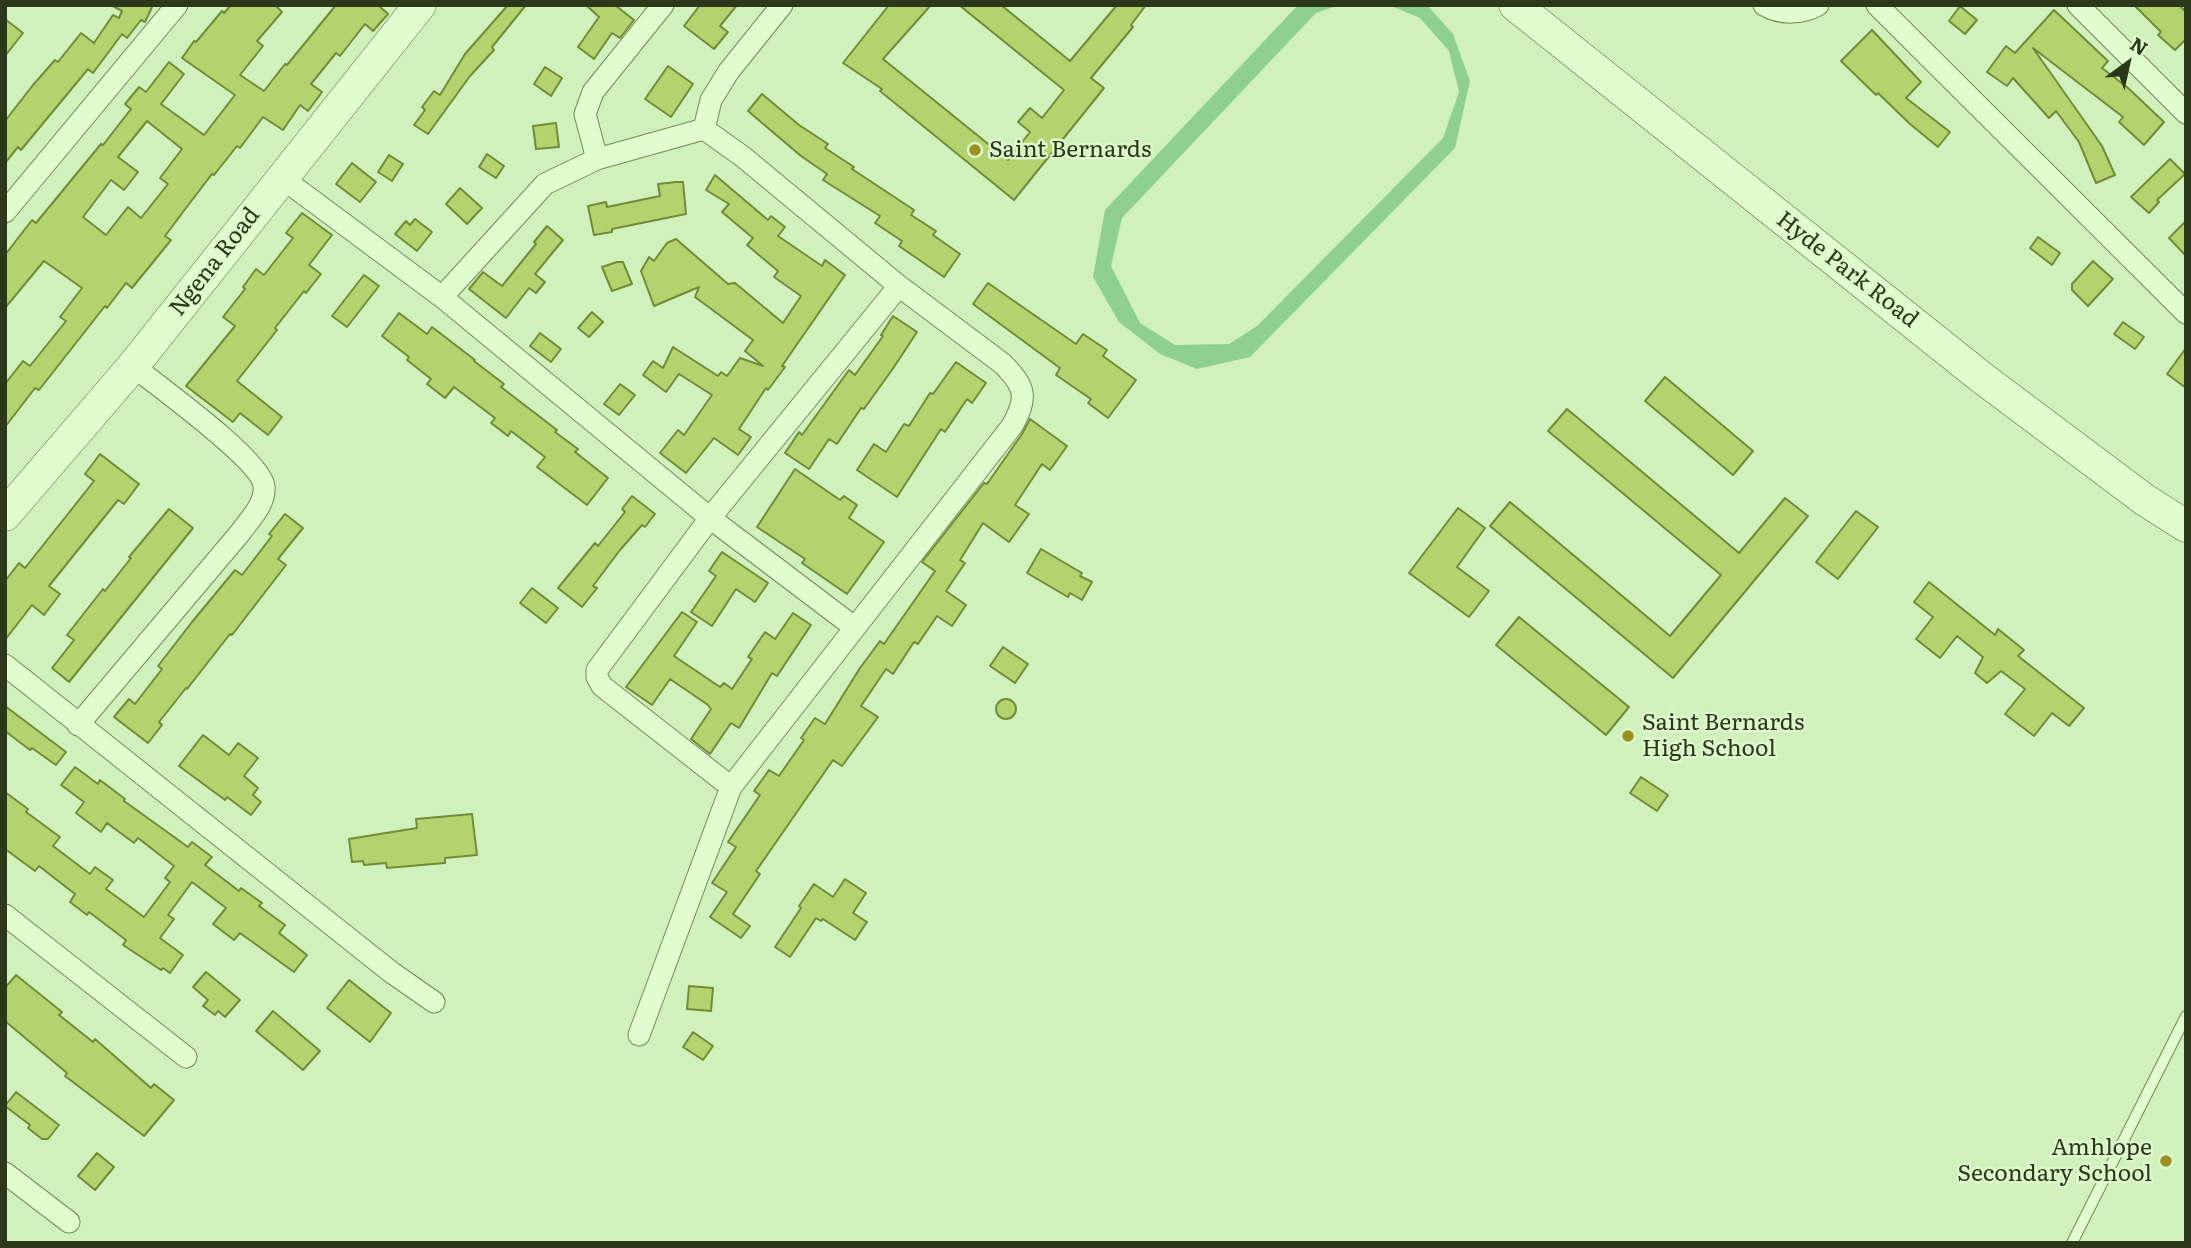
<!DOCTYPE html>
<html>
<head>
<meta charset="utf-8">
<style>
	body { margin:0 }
	#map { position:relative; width:2191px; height:1248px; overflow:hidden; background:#d1f1bc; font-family:Literata,serif }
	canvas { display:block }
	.frame { position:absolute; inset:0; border:7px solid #2c381a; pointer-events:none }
	.north { position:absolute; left:2093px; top:28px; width:70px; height:70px; -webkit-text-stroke:5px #ddf8cc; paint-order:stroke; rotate:33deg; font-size:19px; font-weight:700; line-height:28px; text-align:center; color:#2c381a }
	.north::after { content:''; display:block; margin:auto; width:24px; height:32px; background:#2c381a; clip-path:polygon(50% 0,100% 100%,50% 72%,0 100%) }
</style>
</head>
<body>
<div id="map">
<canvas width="2191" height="1248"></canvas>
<div class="frame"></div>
<div class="north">N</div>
</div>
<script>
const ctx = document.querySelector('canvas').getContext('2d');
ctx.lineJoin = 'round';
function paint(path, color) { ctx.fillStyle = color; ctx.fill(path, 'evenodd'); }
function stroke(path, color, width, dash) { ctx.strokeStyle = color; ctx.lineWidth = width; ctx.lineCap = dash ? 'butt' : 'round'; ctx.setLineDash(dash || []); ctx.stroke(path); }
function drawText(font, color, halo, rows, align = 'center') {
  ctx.font = font + ' Literata,serif'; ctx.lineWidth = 5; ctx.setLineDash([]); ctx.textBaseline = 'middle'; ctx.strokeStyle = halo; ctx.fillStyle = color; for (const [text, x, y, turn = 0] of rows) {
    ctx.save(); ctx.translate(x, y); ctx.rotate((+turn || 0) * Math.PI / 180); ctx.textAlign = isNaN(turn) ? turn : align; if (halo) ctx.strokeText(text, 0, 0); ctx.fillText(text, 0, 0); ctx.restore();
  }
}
paint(new Path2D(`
	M 1298,5 L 1339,5 L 1316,13 L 1122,218 L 1111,266 L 1140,323 L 1175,345 L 1229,344 L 1257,326 L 1443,138 L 1459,92 L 1449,51 L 1420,18 L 1389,5 L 1427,5 L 1453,34 L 1470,81 L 1455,148 L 1250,357 L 1197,369 L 1160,354 L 1119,322 L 1093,277 L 1105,210 Z`), '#8fd090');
const building = new Path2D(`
	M 111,5 L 153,5 L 145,22 L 141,20 L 127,38 L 122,34 L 93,73 L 88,69 L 21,150 L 18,147 L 5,163 L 5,121 L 33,85 L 55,60 L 58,62 L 81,33 L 94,43 L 113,15 L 119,18 L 122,11 Z
	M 231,5 L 275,5 L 282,12 L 257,41 L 263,46 L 240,75 L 264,91 L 285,64 L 287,65 L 336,5 L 378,5 L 388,14 L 373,31 L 365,24 L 340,56 L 336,53 L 311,84 L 322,92 L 308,111 L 300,105 L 283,130 L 263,117 L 240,148 L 237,146 L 214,175 L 212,174 L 186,208 L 165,236 L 171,240 L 132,288 L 126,283 L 107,308 L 105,306 L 39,390 L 35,388 L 5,427 L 5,384 L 23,361 L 30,366 L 66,321 L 60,317 L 82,288 L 44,261 L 5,308 L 5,255 L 32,220 L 36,223 L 101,144 L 103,145 L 131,109 L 125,104 L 139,87 L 146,92 L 169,62 L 184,74 L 161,104 L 204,135 L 235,95 L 182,58 L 194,41 L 196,42 L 222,11 L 224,13 ZM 147,121 L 182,149 L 160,178 L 168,184 L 141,218 L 128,207 L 106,235 L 83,217 L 111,180 L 124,190 L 138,172 L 118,157 Z
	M 508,5 L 526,5 L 492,47 L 494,50 L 470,76 L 428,134 L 414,125 L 425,110 L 422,107 L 434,91 L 440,95 L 465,54 Z
	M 586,5 L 615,5 L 634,20 L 620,38 L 612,33 L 594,59 L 578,47 L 599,17 Z
	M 700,5 L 737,5 L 720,26 L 728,32 L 714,49 L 684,26 Z
	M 889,5 L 931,5 L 883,59 L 1008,160 L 1030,132 L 1018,122 L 1030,108 L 1042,118 L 1064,90 L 959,5 L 1001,5 L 1070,61 L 1117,5 L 1146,5 L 1131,25 L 1133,27 L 1091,78 L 1104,88 L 1014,200 L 880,91 L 882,89 L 843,63 Z
	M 2134,5 L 2179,5 L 2186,12 L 2186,39 L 2175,50 L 2158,35 L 2161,32 Z
	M 1960,6 L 1977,20 L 1965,34 L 1949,21 Z
	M 2054,10 L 2108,61 L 2102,68 L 2127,87 L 2164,122 L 2144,145 L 2119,122 L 2123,117 L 2033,48 L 2102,146 L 2115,175 L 2096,183 L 2079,142 L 2056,111 L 2049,118 L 2013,78 L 2007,86 L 1987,72 L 2006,46 L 2015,53 Z
	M 5,19 L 23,33 L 5,56 Z
	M 1872,30 L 1921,82 L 1906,98 L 1950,132 L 1938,147 L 1910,124 L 1878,93 L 1876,95 L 1841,61 Z
	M 668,66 L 693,84 L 671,117 L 645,99 Z
	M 545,67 L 562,78 L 551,96 L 534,84 Z
	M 762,94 L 799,125 L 828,144 L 825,148 L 854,167 L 852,169 L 914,210 L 911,215 L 936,231 L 933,235 L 960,254 L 944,277 L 899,246 L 902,241 L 875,223 L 880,216 L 823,180 L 827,174 L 801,156 L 748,111 Z
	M 556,123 L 559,147 L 536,149 L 533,126 Z
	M 487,154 L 504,166 L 496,178 L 479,167 Z
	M 389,155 L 403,164 L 392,181 L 378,172 Z
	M 2170,159 L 2185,174 L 2157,200 L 2159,202 L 2149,213 L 2131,197 Z
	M 352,163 L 376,182 L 360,202 L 336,184 Z
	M 715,175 L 768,220 L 771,216 L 785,227 L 778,236 L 822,266 L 825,260 L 845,275 L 782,366 L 785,367 L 768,390 L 766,388 L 739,429 L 751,437 L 738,455 L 714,438 L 686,473 L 660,453 L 678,430 L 684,435 L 712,395 L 679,374 L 666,392 L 643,375 L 653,361 L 663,368 L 673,347 L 718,376 L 721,372 L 727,376 L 740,358 L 763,366 L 745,351 L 753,340 L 695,297 L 699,287 L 654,306 L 641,271 L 649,257 L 654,261 L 667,243 L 676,239 L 728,284 L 735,283 L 783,323 L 801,296 L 774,277 L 778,271 L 747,245 L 753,238 L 722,212 L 729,204 L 706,190 Z
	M 676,182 L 683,182 L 686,214 L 612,229 L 612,232 L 594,235 L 588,206 L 606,202 L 607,207 L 660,196 L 658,184 Z
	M 460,188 L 482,208 L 467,224 L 446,204 Z
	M 302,213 L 332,235 L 309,265 L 321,274 L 306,293 L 304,291 L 275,328 L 277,330 L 237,381 L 282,417 L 268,435 L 240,413 L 233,422 L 186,386 L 235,326 L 223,317 L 245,289 L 243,287 L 256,269 L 264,275 L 293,238 L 286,233 Z
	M 415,219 L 432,232 L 417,251 L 395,234 L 406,221 L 410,225 Z
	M 2186,221 L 2186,256 L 2169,238 Z
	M 547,226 L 563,240 L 535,274 L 545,282 L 536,293 L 529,288 L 506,318 L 469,289 L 483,272 L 502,286 L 536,244 L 534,242 Z
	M 2038,237 L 2060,253 L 2052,265 L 2030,248 Z
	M 2093,261 L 2113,279 L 2088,306 L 2072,290 L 2072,284 Z
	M 617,262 L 623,262 L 632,284 L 612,291 L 602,267 Z
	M 364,275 L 379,286 L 347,327 L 332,316 Z
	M 988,283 L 1076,344 L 1083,334 L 1107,350 L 1103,356 L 1136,380 L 1108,418 L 1088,403 L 1091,399 L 1056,375 L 1060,368 L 973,304 Z
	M 592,312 L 603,322 L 589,337 L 578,328 Z
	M 399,313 L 427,334 L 432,327 L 475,360 L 474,361 L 504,384 L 501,387 L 557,430 L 555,432 L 578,449 L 575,452 L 608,478 L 587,505 L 537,467 L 545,457 L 511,431 L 508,436 L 491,423 L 495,418 L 454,387 L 445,398 L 427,384 L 431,379 L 407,360 L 409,357 L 382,336 Z
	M 893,316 L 917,332 L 894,367 L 864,409 L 861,408 L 837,444 L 829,439 L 809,469 L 785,453 L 799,432 L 802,435 L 849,370 L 855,375 L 883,336 L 881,335 Z
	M 2123,322 L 2144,337 L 2135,349 L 2114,334 Z
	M 540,333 L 561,349 L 551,362 L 530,346 Z
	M 2186,348 L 2186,388 L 2167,374 Z
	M 956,362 L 986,383 L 972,403 L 967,399 L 945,432 L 941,429 L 897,497 L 857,470 L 874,444 L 886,452 L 904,424 L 909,426 L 930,393 L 933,394 Z
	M 1665,377 L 1753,451 L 1733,475 L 1645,401 Z
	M 620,384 L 635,395 L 619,415 L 604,404 Z
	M 1567,409 L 1739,553 L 1785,498 L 1808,516 L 1673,678 L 1490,526 L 1510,502 L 1670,636 L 1721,575 L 1548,431 Z
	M 1030,419 L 1067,446 L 1050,470 L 1042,464 L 1015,505 L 1029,514 L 1009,542 L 983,523 L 960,560 L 965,563 L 946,591 L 966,605 L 952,626 L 937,616 L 918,644 L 914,642 L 893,674 L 886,669 L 861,706 L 878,717 L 842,766 L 833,760 L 756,871 L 760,874 L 733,914 L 750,926 L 741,938 L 710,917 L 727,892 L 712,883 L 736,847 L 728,842 L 760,795 L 754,791 L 769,770 L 779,776 L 804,740 L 801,738 L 815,718 L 825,724 L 860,668 L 880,641 L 884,644 L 935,571 L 922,562 L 984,483 L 987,484 L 1022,434 Z
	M 100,454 L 139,484 L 124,504 L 118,500 L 49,586 L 60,594 L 44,615 L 32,605 L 5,640 L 5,581 L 19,563 L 25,568 L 94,481 L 85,474 Z
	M 795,469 L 840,500 L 844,496 L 857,505 L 849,518 L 884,542 L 847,594 L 802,563 L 805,559 L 757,527 Z
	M 632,496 L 655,514 L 645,527 L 642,525 L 620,550 L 593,586 L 597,588 L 582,607 L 558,588 L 595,543 L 598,546 L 625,512 L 622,509 Z
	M 1458,508 L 1485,528 L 1457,567 L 1489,591 L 1469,617 L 1409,573 Z
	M 169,509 L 193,528 L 69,682 L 52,668 L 74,640 L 67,635 L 103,589 L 105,591 L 131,558 L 129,557 Z
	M 1856,511 L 1878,527 L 1838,579 L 1816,562 Z
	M 285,514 L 303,528 L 278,559 L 286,565 L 232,635 L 230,634 L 187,689 L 186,688 L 159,722 L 162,725 L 148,743 L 114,717 L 129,699 L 135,704 L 162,669 L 158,666 L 192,622 L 235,570 L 242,575 L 272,536 L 269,534 Z
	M 1041,549 L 1082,573 L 1080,576 L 1092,582 L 1082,600 L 1070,593 L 1068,597 L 1027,573 Z
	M 722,552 L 768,583 L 755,602 L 736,589 L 712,626 L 691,612 L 716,576 L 709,571 Z
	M 1929,582 L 1995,635 L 1998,629 L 2024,650 L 2018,656 L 2084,708 L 2069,726 L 2052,713 L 2034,736 L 2005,714 L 2025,689 L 2001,671 L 1987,683 L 1975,673 L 1983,657 L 1957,636 L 1940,658 L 1916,639 L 1933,617 L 1914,602 Z
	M 532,588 L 558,608 L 546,623 L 520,603 Z
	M 682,612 L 697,622 L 674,656 L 720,687 L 724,683 L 732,689 L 752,659 L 748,657 L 765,632 L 775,639 L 793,613 L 811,625 L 777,676 L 772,673 L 739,728 L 731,723 L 710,754 L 691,739 L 711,709 L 708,705 L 670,679 L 652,705 L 626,687 Z
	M 1519,617 L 1629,707 L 1606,735 L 1496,645 Z
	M 1003,647 L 1028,664 L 1015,683 L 990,666 Z
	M996 709a10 10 0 1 1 20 0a10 10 0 1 1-20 0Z
	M 5,706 L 66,752 L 56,765 L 32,748 L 30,750 L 5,731 Z
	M 203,735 L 229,755 L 238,743 L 258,758 L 244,776 L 258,788 L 253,795 L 261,802 L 251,815 L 227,797 L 225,800 L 179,766 Z
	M 75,767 L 98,784 L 100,780 L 125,799 L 124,801 L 188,847 L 192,842 L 212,857 L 205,865 L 239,891 L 241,888 L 262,903 L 259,906 L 285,925 L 279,933 L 307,955 L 294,972 L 240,933 L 234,940 L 213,924 L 226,908 L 192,882 L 168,915 L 174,919 L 160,938 L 183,955 L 170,973 L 163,968 L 161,970 L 123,945 L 126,940 L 89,912 L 87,915 L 70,902 L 75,894 L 39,866 L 35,871 L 5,849 L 5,792 L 28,809 L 26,812 L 60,837 L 53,846 L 90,874 L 95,867 L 113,880 L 106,889 L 144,917 L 170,882 L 165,878 L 174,866 L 138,838 L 134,843 L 107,823 L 101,832 L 76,813 L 84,802 L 61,785 Z
	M 1641,777 L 1668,795 L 1657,811 L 1630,793 Z
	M 472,814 L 477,855 L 445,858 L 445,863 L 387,868 L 386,863 L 364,865 L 363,861 L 352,862 L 349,839 L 417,828 L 416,819 Z
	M 845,879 L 866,893 L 853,913 L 867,922 L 855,940 L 823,919 L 821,921 L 816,918 L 790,957 L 775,947 L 801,908 L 799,906 L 814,884 L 833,897 Z
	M 206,972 L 240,1000 L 225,1017 L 218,1011 L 215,1015 L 203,1006 L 208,1000 L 193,987 Z
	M 16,975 L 62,1012 L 59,1015 L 93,1042 L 95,1039 L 151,1088 L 154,1084 L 174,1100 L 144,1136 L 65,1076 L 67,1073 L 5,1021 L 5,988 Z
	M 349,980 L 391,1013 L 370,1042 L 327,1008 Z
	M 689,986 L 713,988 L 711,1011 L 687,1009 Z
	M 273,1011 L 320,1051 L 303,1070 L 256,1031 Z
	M 693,1032 L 713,1046 L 703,1060 L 683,1047 Z
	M 16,1092 L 59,1125 L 48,1139 L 42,1139 L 28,1128 L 30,1125 L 5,1106 Z
	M 97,1153 L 114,1167 L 95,1190 L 78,1176 Z`);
paint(building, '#b3d36e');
stroke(building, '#728b38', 2);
const lane = new Path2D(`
	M 2072,1243 L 2186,1016`);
const street = new Path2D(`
	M 1764,5 C 1781,15 1802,14 1818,5
	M 1877,5 L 2186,313
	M 2078,5 L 2186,113
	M 704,129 L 711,100 L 729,71 L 782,5
	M 597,159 L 585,114 L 593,92 L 663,5
	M 282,178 L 442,297 L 710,518 L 854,627
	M 5,212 L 177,5
	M 442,297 L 545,184 L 597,159 L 704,129 L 742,156 L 899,286 L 1003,364 C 1026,388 1028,397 1012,426 L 731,787 L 639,1035
	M 5,665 L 391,972 L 434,1002
	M 78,725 L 240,533 C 249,520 266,504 264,486 C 261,460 158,386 133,366
	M 731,787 L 602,686 L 597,677 L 597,670 L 710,518 L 899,286
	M 5,915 L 186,1057
	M 5,1173 L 69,1222`);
const secondary = new Path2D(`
	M 1515,5 L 1981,377 L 2145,500 L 2186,526
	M 5,515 L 133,366 L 420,5`);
stroke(lane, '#738a54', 12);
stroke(street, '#738a54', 23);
stroke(secondary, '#576c37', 33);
stroke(lane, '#e1fccf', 10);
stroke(street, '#e1fccf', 21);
stroke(secondary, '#e1fccf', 32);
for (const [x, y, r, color] of [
	[975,150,7,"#9e901f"],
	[1628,736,7,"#9e901f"],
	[2166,1161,7,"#9e901f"]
]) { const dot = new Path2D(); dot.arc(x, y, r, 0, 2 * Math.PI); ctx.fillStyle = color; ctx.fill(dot); stroke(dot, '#ddf8cc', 2.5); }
drawText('23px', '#2c381a', '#ddf8cc', [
	["Saint Bernards",989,150],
	["Saint Bernards",1642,723],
	["High School",1642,749],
	["Amhlope",2152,1148,"right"],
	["Secondary School",2152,1174,"right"]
], 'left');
drawText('23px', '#2c381a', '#ddf8cc', [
	["Ngena Road",215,262,-52],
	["Hyde Park Road",1847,270,38]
]);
</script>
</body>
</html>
